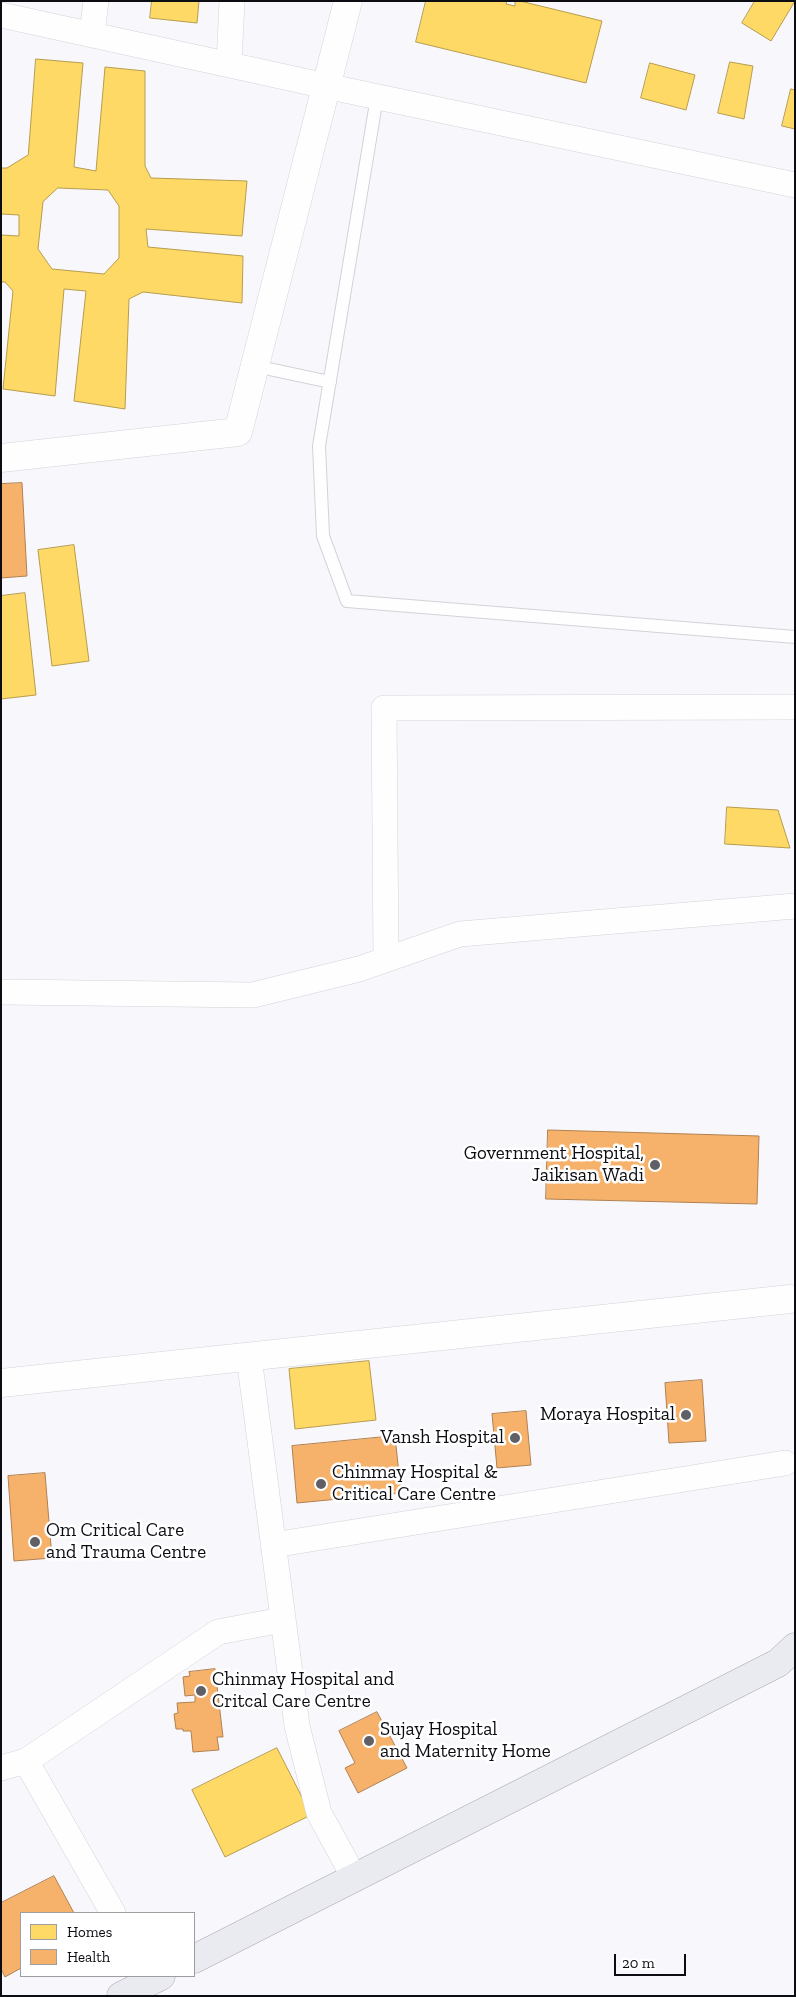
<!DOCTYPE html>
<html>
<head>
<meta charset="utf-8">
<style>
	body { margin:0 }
	#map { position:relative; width:796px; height:1997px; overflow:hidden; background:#f8f8fc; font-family:"Zilla Slab",serif }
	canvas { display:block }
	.frame { position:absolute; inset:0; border:2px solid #0c0c13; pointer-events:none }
	.legend { position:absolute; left:20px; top:1912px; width:175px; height:65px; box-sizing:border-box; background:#fff; border:1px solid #9e9ea1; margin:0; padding:6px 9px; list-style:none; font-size:15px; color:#0c0c13 }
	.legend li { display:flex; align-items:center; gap:10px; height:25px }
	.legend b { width:25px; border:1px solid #9e9ea1 }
	.scale { position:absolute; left:614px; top:1954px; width:72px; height:22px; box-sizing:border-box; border:2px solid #0c0c13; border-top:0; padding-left:6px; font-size:15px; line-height:18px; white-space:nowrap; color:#0c0c13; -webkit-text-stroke:4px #fff; paint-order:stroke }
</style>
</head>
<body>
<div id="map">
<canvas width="796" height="1997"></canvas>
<div class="frame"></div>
<ul class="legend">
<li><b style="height:14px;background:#ffd966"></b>Homes</li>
<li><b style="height:14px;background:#f6b26b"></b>Health</li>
</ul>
<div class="scale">20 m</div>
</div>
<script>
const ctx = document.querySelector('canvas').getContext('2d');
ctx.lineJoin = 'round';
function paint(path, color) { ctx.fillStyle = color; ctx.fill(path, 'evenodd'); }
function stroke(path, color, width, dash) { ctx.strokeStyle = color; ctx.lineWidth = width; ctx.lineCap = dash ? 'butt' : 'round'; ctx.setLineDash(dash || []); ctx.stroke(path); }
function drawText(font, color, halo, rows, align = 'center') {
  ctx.font = font + ' "Zilla Slab",serif'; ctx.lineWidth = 5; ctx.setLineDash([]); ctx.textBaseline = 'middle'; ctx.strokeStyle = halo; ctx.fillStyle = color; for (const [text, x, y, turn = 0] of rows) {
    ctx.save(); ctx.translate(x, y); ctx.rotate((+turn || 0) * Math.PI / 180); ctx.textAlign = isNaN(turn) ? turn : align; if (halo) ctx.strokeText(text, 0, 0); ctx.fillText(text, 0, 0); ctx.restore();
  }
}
const homes = new Path2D(`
	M 152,1 L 199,1 L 197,23 L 150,18 Z
	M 426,1 L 507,1 L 506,4 L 515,6 L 515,1 L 520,1 L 602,21 L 586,83 L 416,42 Z
	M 755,1 L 795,1 L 771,41 L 742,23 Z
	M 36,59 L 83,63 L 74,167 L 96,171 L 105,67 L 145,71 L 145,166 L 151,178 L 247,181 L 242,236 L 146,229 L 148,247 L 243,256 L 242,303 L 143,292 L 129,299 L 125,409 L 74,401 L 86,291 L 64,289 L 55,396 L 3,389 L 13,291 L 5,282 L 1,282 L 1,235 L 19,236 L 19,215 L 1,214 L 1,168 L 7,168 L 28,155 ZM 58,188 L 108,190 L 119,206 L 119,258 L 104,274 L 52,269 L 38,249 L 43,202 Z
	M 730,62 L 753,66 L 744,119 L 718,113 Z
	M 650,63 L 695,75 L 686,110 L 641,98 Z
	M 791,89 L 795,90 L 795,129 L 782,126 Z
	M 74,545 L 89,661 L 52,666 L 38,550 Z
	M 25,593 L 36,695 L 1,699 L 1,596 Z
	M 727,807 L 778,810 L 790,848 L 725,844 Z
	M 369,1361 L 376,1420 L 295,1429 L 289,1369 Z
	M 277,1748 L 311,1815 L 225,1857 L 192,1790 Z`);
paint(homes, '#ffd966');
stroke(homes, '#b69c4d', 1);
const health = new Path2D(`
	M 22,483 L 27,576 L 1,578 L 1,484 Z
	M 548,1130 L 759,1136 L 757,1204 L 546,1199 Z
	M 702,1380 L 706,1441 L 669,1443 L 665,1383 Z
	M 526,1411 L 531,1465 L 497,1468 L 492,1414 Z
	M 395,1436 L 401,1493 L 297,1503 L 292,1446 Z
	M 45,1473 L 52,1558 L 14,1561 L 8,1476 Z
	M 215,1669 L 223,1737 L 217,1737 L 219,1750 L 193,1752 L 191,1731 L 183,1731 L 183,1729 L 176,1729 L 174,1714 L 178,1713 L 177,1703 L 195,1702 L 195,1695 L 185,1696 L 183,1677 L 190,1676 L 189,1672 Z
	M 377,1712 L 407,1768 L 358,1793 L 345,1768 L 355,1763 L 339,1731 Z
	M 54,1876 L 74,1913 L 21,1913 L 21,1968 L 5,1977 L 1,1969 L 1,1903 Z`);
paint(health, '#f6b26b');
stroke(health, '#b08051', 1);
const service = new Path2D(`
	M 377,97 L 319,446 L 323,536 L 347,601 L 795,637
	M 255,366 L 330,382`);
const minor = new Path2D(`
	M 1,15 L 326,86 L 795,185
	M 92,34 L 96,1
	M 229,64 L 232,1
	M 386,959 L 384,708 L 795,707
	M 1,992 L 253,995 L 359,969 L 460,934 L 795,906
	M 249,1357 L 297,1726 L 319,1813 L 354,1877
	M 273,1545 L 785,1463
	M 26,1761 L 113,1913
	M 1,1768 L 26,1761 L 218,1632 L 282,1620`);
const tertiary = new Path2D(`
	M 1,458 L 238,432 L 348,1
	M 1,1383 L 790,1299`);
const primary = new Path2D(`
	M 194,1959 L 778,1663 L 795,1647
	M 121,1996 L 161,1976`);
stroke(service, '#d3d2d8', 14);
stroke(minor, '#d3d2d8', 26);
stroke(tertiary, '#d3d2d8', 29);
stroke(primary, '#aba9b8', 29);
stroke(service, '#fefeff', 12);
stroke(minor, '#fefeff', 25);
stroke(tertiary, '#fefeff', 28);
stroke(primary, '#eaeaf1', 28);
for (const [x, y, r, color] of [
	[655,1165,6,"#5f5f65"],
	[686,1415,6,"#5f5f65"],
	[515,1438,6,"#5f5f65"],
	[321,1484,6,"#5f5f65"],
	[35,1542,6,"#5f5f65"],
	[201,1691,6,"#5f5f65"],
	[369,1741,6,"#5f5f65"]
]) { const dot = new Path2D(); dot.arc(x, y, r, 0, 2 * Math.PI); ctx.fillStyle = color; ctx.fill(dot); stroke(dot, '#fff', 2); }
drawText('19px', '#0c0c13', '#fff', [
	["Government Hospital,",644,1154,"right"],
	["Jaikisan Wadi",644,1176,"right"],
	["Moraya Hospital",675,1415,"right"],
	["Vansh Hospital",504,1438,"right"],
	["Chinmay Hospital &",332,1473],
	["Critical Care Centre",332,1495],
	["Om Critical Care",46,1531],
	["and Trauma Centre",46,1553],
	["Chinmay Hospital and",212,1680],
	["Critcal Care Centre",212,1702],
	["Sujay Hospital",380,1730],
	["and Maternity Home",380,1752]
], 'left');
</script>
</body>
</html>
